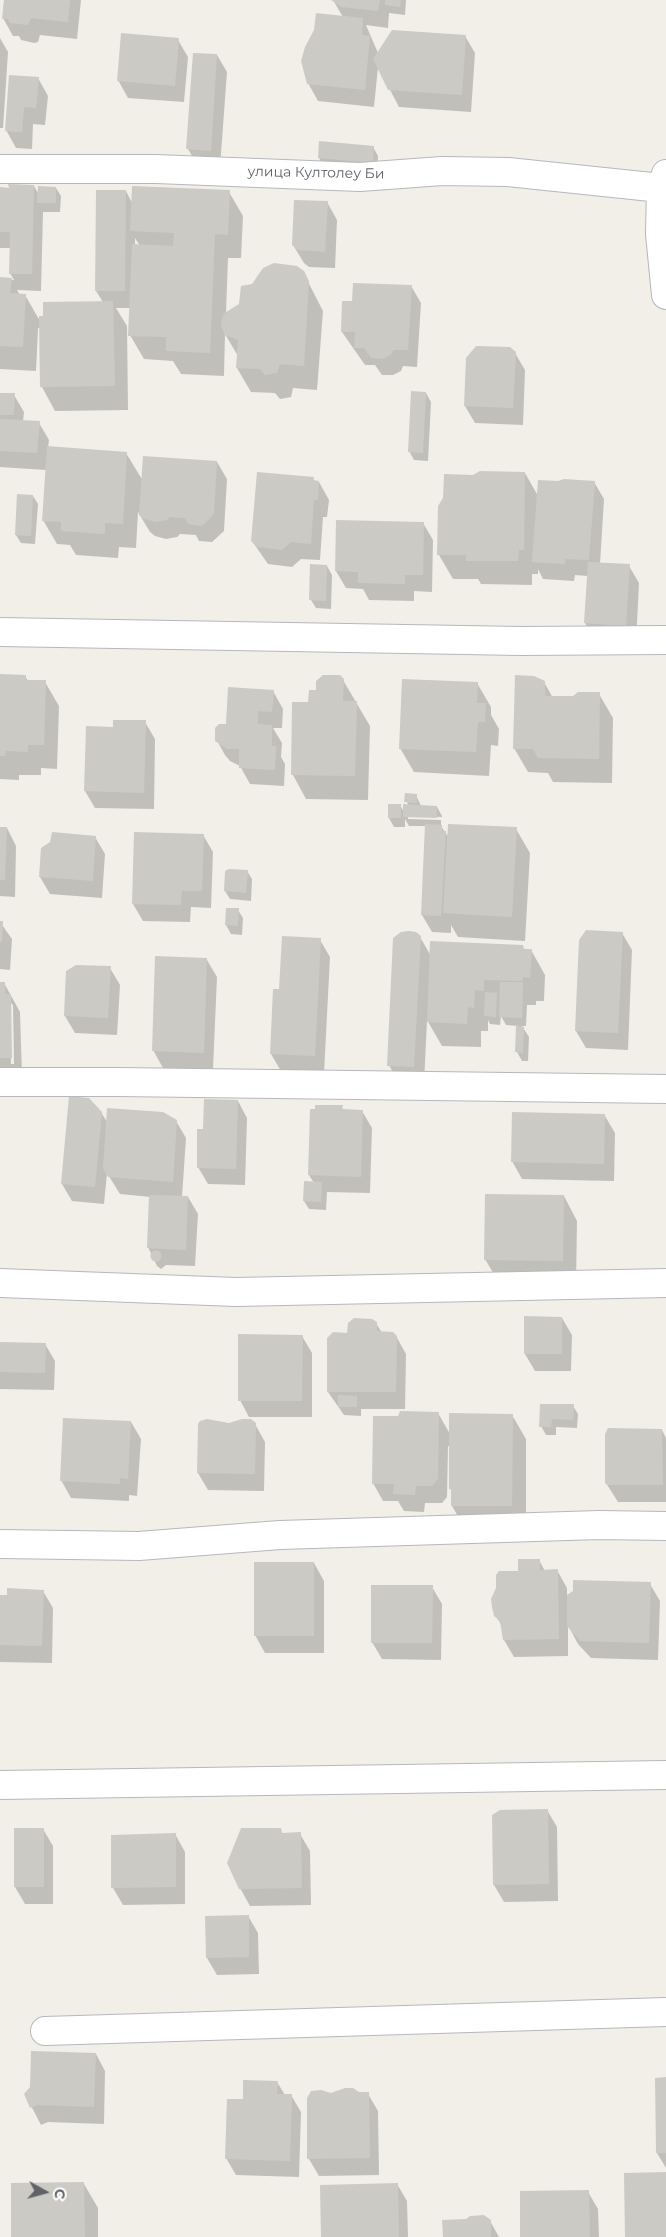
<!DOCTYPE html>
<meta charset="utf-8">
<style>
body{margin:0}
#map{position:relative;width:666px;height:2237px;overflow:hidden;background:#f1efe8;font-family:Montserrat,sans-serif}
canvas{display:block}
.north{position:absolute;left:20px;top:2167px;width:50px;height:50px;-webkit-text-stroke:4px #fff;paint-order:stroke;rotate:97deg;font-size:14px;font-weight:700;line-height:20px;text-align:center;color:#5f6368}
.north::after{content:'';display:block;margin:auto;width:18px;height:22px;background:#5f6368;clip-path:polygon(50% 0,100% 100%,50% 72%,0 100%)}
</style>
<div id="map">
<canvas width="666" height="2237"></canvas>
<div class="north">С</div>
</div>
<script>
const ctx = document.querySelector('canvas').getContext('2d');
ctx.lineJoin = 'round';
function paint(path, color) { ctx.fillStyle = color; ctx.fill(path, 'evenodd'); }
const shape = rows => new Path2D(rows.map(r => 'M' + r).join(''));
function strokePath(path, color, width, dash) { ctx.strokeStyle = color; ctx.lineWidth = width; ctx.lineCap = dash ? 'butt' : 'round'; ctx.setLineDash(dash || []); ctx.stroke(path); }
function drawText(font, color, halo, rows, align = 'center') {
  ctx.font = font + ' Montserrat,sans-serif'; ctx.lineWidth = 4; ctx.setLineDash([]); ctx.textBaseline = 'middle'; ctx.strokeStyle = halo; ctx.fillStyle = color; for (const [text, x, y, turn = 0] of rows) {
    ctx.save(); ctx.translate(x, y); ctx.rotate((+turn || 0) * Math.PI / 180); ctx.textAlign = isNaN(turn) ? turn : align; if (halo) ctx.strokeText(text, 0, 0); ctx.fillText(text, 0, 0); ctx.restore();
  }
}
const shadow = shape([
 [4,0,81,0,77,39,40,35,38,42,34,43,21,40,19,36,13,36,3,18],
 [333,0,406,0,405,15,389,13,388,28,366,25,378,53,465,36,475,53,471,112,399,107,378,67,374,107,318,101,308,83,343,17],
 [0,38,8,52,3,128,0,128],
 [178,40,188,57,184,102,128,98,118,80],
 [217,55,227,72,220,167,198,166,188,149],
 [38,78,48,96,45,125,33,124,32,149,16,148,6,130],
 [320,143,373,147,378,156,377,172,324,167,319,158],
 [34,186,39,195,56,188,61,196,60,212,43,212,41,291,17,290,20,295,25,295,40,321,103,302,96,291,126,191,132,203,229,192,243,216,241,258,228,258,226,313,303,272,323,311,317,390,293,388,291,397,280,399,275,393,251,392,237,368,238,356,225,334,224,376,181,374,173,361,144,359,130,335,131,308,116,308,127,326,128,410,55,411,42,387,40,328,38,328,36,371,0,369,0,279,14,280,10,273,11,248,0,248,0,189],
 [135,238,140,246,135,246],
 [327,202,337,220,335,268,309,267,304,263,293,245],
 [411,286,421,303,417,367,403,366,401,371,393,375,382,375,375,365,365,365,342,332,353,303],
 [515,353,525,370,523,425,475,423,465,406],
 [426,393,431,402,428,461,414,460,409,451],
 [0,394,14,395,24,412,23,422,39,423,49,440,48,448,126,453,143,481,217,462,227,479,224,531,212,542,199,541,196,535,180,534,177,537,166,539,155,536,150,532,138,512,136,548,119,547,118,558,76,555,70,545,57,544,43,520,46,470,0,467],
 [525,473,538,496,594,482,604,499,600,564,629,566,639,583,636,643,595,640,585,623,588,576,575,575,574,581,543,579,538,569,538,574,532,574,532,585,481,584,478,579,453,579,439,555,474,476],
 [313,478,315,482,319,482,329,500,327,517,323,517,320,560,301,559,292,567,268,564,252,541],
 [33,496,38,504,35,544,21,543,16,535],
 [337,521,423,523,433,540,432,592,414,591,414,601,369,600,363,589,346,588,336,571],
 [327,566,332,575,331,609,316,608,311,600],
 [0,675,25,676,28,681,45,682,59,706,57,769,41,768,41,775,19,775,19,780,0,779],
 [343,680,370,726,368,800,306,799,293,775,309,703,318,691],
 [544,682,553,698,599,694,613,718,612,783,553,782,548,773,528,772,514,748],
 [477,683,491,707,491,715,499,729,498,746,491,745,489,776,414,772,400,748],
 [273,691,283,709,282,728,273,728,282,743,281,757,285,764,284,786,250,784,240,766,230,761,225,755,215,737,216,728,227,725],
 [145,722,155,739,154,809,95,808,85,791,114,728],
 [406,795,416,795,421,806,437,807,442,816,442,817,408,816,408,819,441,820,441,826,449,838,516,829,530,853,525,941,458,937,451,925,451,933,432,932,422,915,426,826,409,826,405,819,405,827,394,827,389,818,400,805,404,812,408,806],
 [0,828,7,828,16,846,15,897,0,896],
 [203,835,213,852,211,908,191,907,190,922,143,921,133,904],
 [95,837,105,854,102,898,50,894,40,877],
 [247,871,252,879,251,901,230,899,225,891],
 [238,910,243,918,242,935,231,934,226,925],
 [0,922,12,939,10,970,0,969],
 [622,933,632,950,628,1050,586,1048,576,1031],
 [420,937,431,956,523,947,525,950,531,950,545,975,544,1001,536,1001,536,1005,527,1005,526,1026,522,1026,529,1037,528,1061,522,1061,517,1052,518,1026,506,1025,501,1016,500,1025,490,1024,488,1020,488,1031,481,1031,481,1047,442,1046,427,1020,424,1084,398,1082,389,1065],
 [320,940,330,957,324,1073,281,1071,271,1054,280,991],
 [207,960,217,977,213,1069,163,1068,153,1050],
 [110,968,120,985,117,1035,75,1033,65,1016],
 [0,983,4,983,20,1012,22,1075,0,1075],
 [10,1002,13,1005,14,1064,11,1064],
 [238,1101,247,1118,245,1185,208,1184,198,1167,204,1130],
 [342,1107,344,1111,362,1111,372,1128,370,1193,327,1192,326,1210,309,1209,304,1201,314,1183,309,1175],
 [101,1112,107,1122,176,1121,186,1138,182,1197,188,1197,198,1214,195,1266,166,1265,161,1269,157,1266,148,1247,151,1197,120,1194,107,1173,104,1204,72,1201,62,1184],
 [605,1116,615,1133,614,1181,522,1179,512,1161],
 [564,1196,577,1221,576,1285,499,1283,485,1259],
 [562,1318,572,1335,571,1371,535,1371,525,1354],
 [376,1323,382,1333,396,1336,406,1354,405,1409,361,1409,361,1416,344,1415,328,1392,348,1334],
 [302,1336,312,1353,312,1417,249,1417,240,1400],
 [0,1343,45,1344,55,1361,54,1390,0,1389],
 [541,1405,573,1406,578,1414,577,1428,556,1427,556,1435,546,1435,541,1426],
 [438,1413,450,1434,512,1415,526,1439,526,1530,466,1530,452,1506,452,1492,450,1488,450,1446,448,1446,447,1497,442,1503,425,1503,424,1512,404,1511,398,1501,383,1501,373,1483,398,1418],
 [131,1422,141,1439,137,1496,129,1495,129,1501,71,1498,61,1480],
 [199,1424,255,1424,265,1442,264,1491,208,1490,198,1473],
 [662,1430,666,1438,666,1502,618,1502,606,1483],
 [539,1560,545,1571,557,1570,567,1588,567,1597,574,1592,650,1584,660,1601,658,1660,591,1658,578,1644,568,1625,568,1656,514,1657,504,1640,502,1626,496,1616,519,1572],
 [314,1563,324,1581,324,1653,265,1653,255,1635],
 [432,1587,442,1604,441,1660,382,1659,372,1642],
 [43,1591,53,1608,52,1663,0,1662,0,1596],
 [547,1810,557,1827,558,1901,504,1902,494,1885],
 [43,1829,53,1846,53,1904,25,1904,15,1887],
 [280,1829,283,1834,300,1834,310,1851,311,1905,250,1906,240,1888],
 [175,1834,185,1852,185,1904,123,1905,113,1888],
 [248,1916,258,1933,259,1974,217,1975,207,1958],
 [96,2054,105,2071,104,2124,48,2122,41,2125,25,2094],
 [666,2079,666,2168,657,2153],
 [277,2082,285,2095,291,2095,301,2112,299,2177,236,2175,226,2158,245,2101],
 [331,2094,368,2094,378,2111,379,2175,319,2176,309,2159,308,2098],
 [84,2184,98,2208,98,2237,12,2237],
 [397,2184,407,2201,408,2237,322,2237],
 [588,2192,598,2209,599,2237,522,2237],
 [490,2221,499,2237,444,2237]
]);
const building = shape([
 [4,0,70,0,68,22,31,18,28,25,10,23,8,19,2,19],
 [331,0,380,0,378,11,341,7],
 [385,0,401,0,400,7,385,5],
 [316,13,363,18,362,35,370,36,365,90,307,84,301,61,305,47,314,30],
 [392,30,466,35,462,95,388,90,373,59],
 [121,33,179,38,175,86,117,81],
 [193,53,217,54,211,151,186,149],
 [9,75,39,77,36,108,24,107,22,132,5,131],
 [319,141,374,146,373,163,318,158],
 [8,184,34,185,32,274,9,274,10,232,0,232,0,187,9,188],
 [38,186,56,187,56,203,37,203],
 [132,186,230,190,228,235,215,234,210,353,166,351,166,337,128,336,132,244,173,246,174,233,130,231],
 [96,190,126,190,125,291,95,291],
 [294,200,328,201,325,252,298,250,292,245],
 [274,263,297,266,304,271,309,281,304,366,280,364,277,373,265,375,260,369,236,368,238,340,225,335,221,326,223,314,239,304,241,286,252,284,263,268],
 [0,277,12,278,10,293,26,294,23,347,0,346],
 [353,283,412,285,408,350,393,350,392,354,383,359,371,358,364,348,354,348,355,332,341,332,342,301,352,301],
 [113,301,115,386,40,387,39,316,43,316,43,302],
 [476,346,510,347,516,352,513,408,464,406,466,358],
 [411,391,426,392,423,453,408,452],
 [0,393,15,393,14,415,0,415],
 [0,419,40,421,37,453,0,451],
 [47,446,127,452,123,524,105,523,105,534,61,531,61,522,42,521],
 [143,456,217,461,214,514,202,526,188,524,185,518,170,517,167,520,156,522,144,519,139,515],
 [480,471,525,472,524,550,519,550,518,561,466,561,466,555,437,555,438,506,443,498,444,474,473,475],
 [257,472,314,477,313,480,319,481,318,500,314,500,311,544,291,542,282,550,257,547,251,541],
 [564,479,595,481,589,560,565,559,565,564,532,562,538,480,558,481],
 [17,494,33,495,31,536,15,535],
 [336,520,424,522,423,575,405,575,405,584,358,583,358,572,335,571],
 [588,562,630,564,626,626,584,623],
 [310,564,327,565,326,601,309,600],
 [0,674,26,675,26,680,46,680,44,745,28,745,28,752,6,751,5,756,0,756],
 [323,675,340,675,344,679,343,701,357,701,355,776,291,775,292,702,308,702,309,690,316,690,316,681],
 [515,675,534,676,545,681,545,696,573,696,578,692,600,692,599,759,538,758,533,749,513,749],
 [402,679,478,682,477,703,486,703,485,722,478,722,476,752,399,749],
 [228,687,274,690,272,712,258,711,258,724,272,725,272,746,276,746,275,770,239,768,239,749,227,749,215,741,215,728,219,724,226,724],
 [113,720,146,720,144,793,84,791,86,726,113,727],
 [405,793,417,794,417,803,404,802],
 [388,804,401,804,401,818,388,818],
 [403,804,437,806,437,818,403,817],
 [425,824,442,825,442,831,446,831,441,916,421,915],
 [448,824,517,827,512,917,443,913],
 [0,827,7,827,5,880,0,880],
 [52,832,96,836,93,881,39,877,41,848,50,842],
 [134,832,204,834,202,891,182,891,181,905,132,904],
 [229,869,248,870,246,893,224,891,225,871],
 [226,908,239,908,238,926,225,925],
 [0,921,3,921,2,942,0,942],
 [586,930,623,932,618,1033,575,1031,579,940],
 [409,931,416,932,421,936,414,1067,387,1066,393,938,401,932],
 [282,936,321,938,315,1056,270,1054,273,989,279,989],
 [430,941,523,945,524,949,532,949,530,978,523,977,522,981,484,980,484,991,475,990,474,1008,468,1007,467,1024,427,1022],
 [155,956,207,958,204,1053,152,1051],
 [76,965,111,966,108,1018,64,1016,66,971],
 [0,982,5,982,5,994,11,994,12,1058,0,1058],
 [500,982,523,982,522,1018,499,1017],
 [485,992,497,993,496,1017,484,1016],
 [516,1026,524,1027,523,1053,515,1052],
 [69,1096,89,1098,102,1112,95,1187,61,1184],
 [204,1099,238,1100,236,1169,197,1168,197,1129,203,1129],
 [315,1105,343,1105,342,1109,363,1110,361,1177,308,1175,310,1109,315,1109],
 [107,1108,163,1112,177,1120,173,1182,108,1177,103,1168],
 [512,1112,605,1114,604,1164,511,1162],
 [304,1181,322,1182,321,1202,303,1201],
 [485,1194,564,1195,563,1261,484,1260],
 [149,1195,188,1196,186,1250,147,1248],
 '150.5 1256a5.5 5.5 0 1 1 11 0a5.5 5.5 0 1 1-11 0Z',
 [524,1316,562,1317,562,1354,524,1354],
 [354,1318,372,1319,377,1322,377,1331,393,1332,397,1336,396,1392,327,1392,327,1338,333,1332,347,1333,348,1323],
 [238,1334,303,1335,302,1401,238,1401],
 [0,1342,46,1343,45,1373,0,1372],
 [338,1395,357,1396,357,1407,338,1407],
 [540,1404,574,1404,573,1420,552,1419,551,1427,539,1427],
 [400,1411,439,1412,438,1479,432,1486,416,1486,415,1495,393,1494,394,1484,372,1484,373,1416,398,1416],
 [449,1413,513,1414,512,1506,451,1506,451,1489,449,1489],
 [63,1418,131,1421,128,1479,120,1478,120,1484,60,1481],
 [207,1419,229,1423,242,1419,251,1419,256,1423,255,1474,197,1473,198,1424,200,1421],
 [608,1428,662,1429,663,1485,607,1485,605,1483,605,1434],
 [518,1559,540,1559,540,1570,558,1569,559,1639,503,1640,500,1621,494,1616,492,1607,491,1599,496,1588,496,1575,499,1571,518,1571],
 [254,1562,314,1562,314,1636,254,1636],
 [573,1580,651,1582,649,1643,580,1641,567,1626,567,1595,573,1591],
 [371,1585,433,1585,432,1643,371,1643],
 [7,1588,44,1590,42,1646,0,1645,0,1595,7,1595],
 [548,1809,549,1884,493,1885,492,1815,500,1810],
 [14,1828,44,1828,44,1887,14,1887],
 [241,1828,281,1828,282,1833,301,1832,302,1888,239,1889,227,1863],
 [176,1833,176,1887,111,1888,111,1835],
 [249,1915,249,1957,206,1958,205,1916],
 [31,2051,96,2053,94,2107,38,2105,30,2108,24,2094,30,2087],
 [666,2077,666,2153,656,2153,655,2078],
 [243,2080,278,2081,277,2094,292,2094,290,2161,225,2159,227,2099,243,2099],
 [345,2088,353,2088,359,2092,369,2092,370,2158,307,2159,307,2098,311,2091,321,2090,331,2093],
 [666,2172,666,2237,625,2237,624,2173],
 [84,2182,85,2237,11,2237,11,2183],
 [398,2183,399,2237,321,2237,320,2185],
 [589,2190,590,2237,520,2237,520,2191],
 [484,2215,491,2220,491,2237,443,2237,442,2220,466,2219,470,2216]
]);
const minor = shape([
 [0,169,156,169,360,177,442,171,508,172,661,188],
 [666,174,661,188,660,234,666,295],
 [0,632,521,641,666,640],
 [0,1082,118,1082,666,1089],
 [0,1283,236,1292,666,1283],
 [0,1544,139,1546,280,1535,599,1525,666,1526],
 [0,1785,666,1775],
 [45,2031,666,2012]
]);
const streetNames = [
 ["улица Култолеу Би",316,173,1]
];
paint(shadow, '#0003');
paint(building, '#cccac5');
strokePath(minor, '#b5b8bc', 30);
strokePath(minor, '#fff', 28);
drawText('14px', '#5f6368', '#fff', streetNames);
</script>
